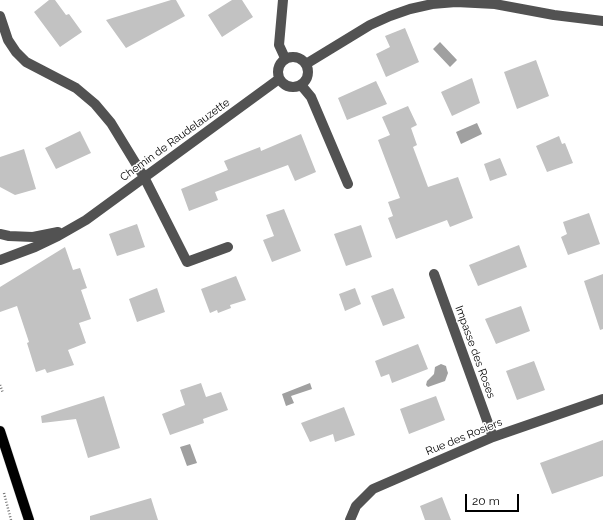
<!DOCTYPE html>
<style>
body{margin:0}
#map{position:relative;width:603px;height:520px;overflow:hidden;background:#fff;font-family:Raleway,sans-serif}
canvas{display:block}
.scale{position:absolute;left:465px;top:494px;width:54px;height:18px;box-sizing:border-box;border:2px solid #000;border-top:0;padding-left:5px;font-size:12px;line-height:14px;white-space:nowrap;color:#000;-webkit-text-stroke:3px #fff;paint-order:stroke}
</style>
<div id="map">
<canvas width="603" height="520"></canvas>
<div class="scale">20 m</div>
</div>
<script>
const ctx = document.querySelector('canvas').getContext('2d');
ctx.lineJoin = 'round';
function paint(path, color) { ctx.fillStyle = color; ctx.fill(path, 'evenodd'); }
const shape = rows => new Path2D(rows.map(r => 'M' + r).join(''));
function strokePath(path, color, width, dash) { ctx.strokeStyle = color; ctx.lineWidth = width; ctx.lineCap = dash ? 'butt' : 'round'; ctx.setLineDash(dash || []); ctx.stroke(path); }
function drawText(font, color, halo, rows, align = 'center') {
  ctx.font = font + ' Raleway,sans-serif'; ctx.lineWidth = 3; ctx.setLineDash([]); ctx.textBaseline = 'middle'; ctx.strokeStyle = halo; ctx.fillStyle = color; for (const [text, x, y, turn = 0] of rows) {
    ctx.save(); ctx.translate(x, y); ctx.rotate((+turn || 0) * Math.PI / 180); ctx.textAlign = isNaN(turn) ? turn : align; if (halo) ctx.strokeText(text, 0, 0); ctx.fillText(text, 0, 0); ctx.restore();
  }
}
const water = shape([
 [440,42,457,60,450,67,433,49],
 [477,123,482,134,461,144,456,132],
 [441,364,446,366,447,370,448,373,445,381,428,387,426,385,427,381,434,374,435,367],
 [310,383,312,389,291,396,294,403,286,406,282,394],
 [190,444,197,463,187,466,180,447]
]);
const building = shape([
 [49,0,55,0,66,15,69,14,82,32,60,47,34,12],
 [171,0,176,0,185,16,126,48,106,20],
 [232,0,242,0,253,17,222,37,208,15],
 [405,28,419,62,386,77,376,54,390,47,385,36],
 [536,60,549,96,517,109,504,72],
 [472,78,480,103,452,116,441,92],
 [376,81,387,104,347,120,338,98],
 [408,106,417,125,411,128,417,145,413,147,428,187,458,177,473,218,450,227,447,220,396,239,388,218,393,216,388,202,400,198,378,140,390,135,382,117],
 [80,131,91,153,56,169,45,148],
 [301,134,316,172,295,181,288,165,215,192,218,200,189,211,181,189,228,170,224,161,260,147,261,151],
 [559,136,562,144,565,143,573,163,547,172,536,146],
 [24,149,36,189,15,195,0,187,0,157],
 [500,158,507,175,490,181,484,164],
 [284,209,301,251,272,262,263,240,274,236,266,215],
 [589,213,600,244,568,255,561,237,567,234,563,222],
 [137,224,145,247,117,256,109,234],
 [361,225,372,257,346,266,334,234],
 [519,245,527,267,478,286,469,265],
 [65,247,73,270,80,268,87,288,81,290,91,319,79,323,86,343,68,350,74,365,47,373,45,369,36,372,27,343,29,342,17,306,0,312,0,287],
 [603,274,603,329,600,330,584,281],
 [236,276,246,300,230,305,231,308,218,313,217,310,210,313,201,289],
 [157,288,165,312,137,322,129,299],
 [355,288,361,304,345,311,339,294],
 [393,288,405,318,383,326,371,296],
 [521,306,530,331,496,344,485,319],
 [418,344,428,369,392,383,389,374,381,377,375,361],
 [534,361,545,390,517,400,506,371],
 [201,383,206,397,221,392,228,410,203,419,204,423,170,435,162,414,185,405,180,390],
 [104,396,120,448,88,458,76,419,42,423,41,416],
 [436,396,445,420,409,434,400,409],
 [344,407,355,435,335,442,333,434,310,442,301,423],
 [603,440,603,476,552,494,540,463],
 [442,497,451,520,425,520,420,506],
 [151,498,158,520,90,520,90,516]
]);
const path = shape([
 [0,385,3,393],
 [4,493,11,520]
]);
const minor = shape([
 [283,0,279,45,285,58],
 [0,16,8,40,16,52,26,62,76,88,95,104,111,123,144,177,187,262,228,247],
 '278 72a15 15 0 1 1 30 0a15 15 0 1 1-30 0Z',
 [306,64,370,25,390,16,410,9,432,4,456,2,495,4,554,15,603,21],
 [301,85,311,97,348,184],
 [0,234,9,236,33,237,58,232],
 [0,260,35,247,58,236,86,220,279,79],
 [434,274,493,437],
 [350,520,356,506,373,489,493,437,603,399]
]);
const major = shape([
 [0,431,29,520]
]);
const streetNames = [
 ["Chemin de Raudelauzette",175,140,-36],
 ["Impasse des Roses",475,352,70],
 ["Rue des Rosiers",464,437,-22]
];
paint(water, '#a0a0a0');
paint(building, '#c2c2c2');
strokePath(major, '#dbdbdb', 11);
strokePath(path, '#747474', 2.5, [1, 2]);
strokePath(minor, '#525252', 10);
strokePath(major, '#000', 10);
drawText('11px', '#000', '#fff', streetNames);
</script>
